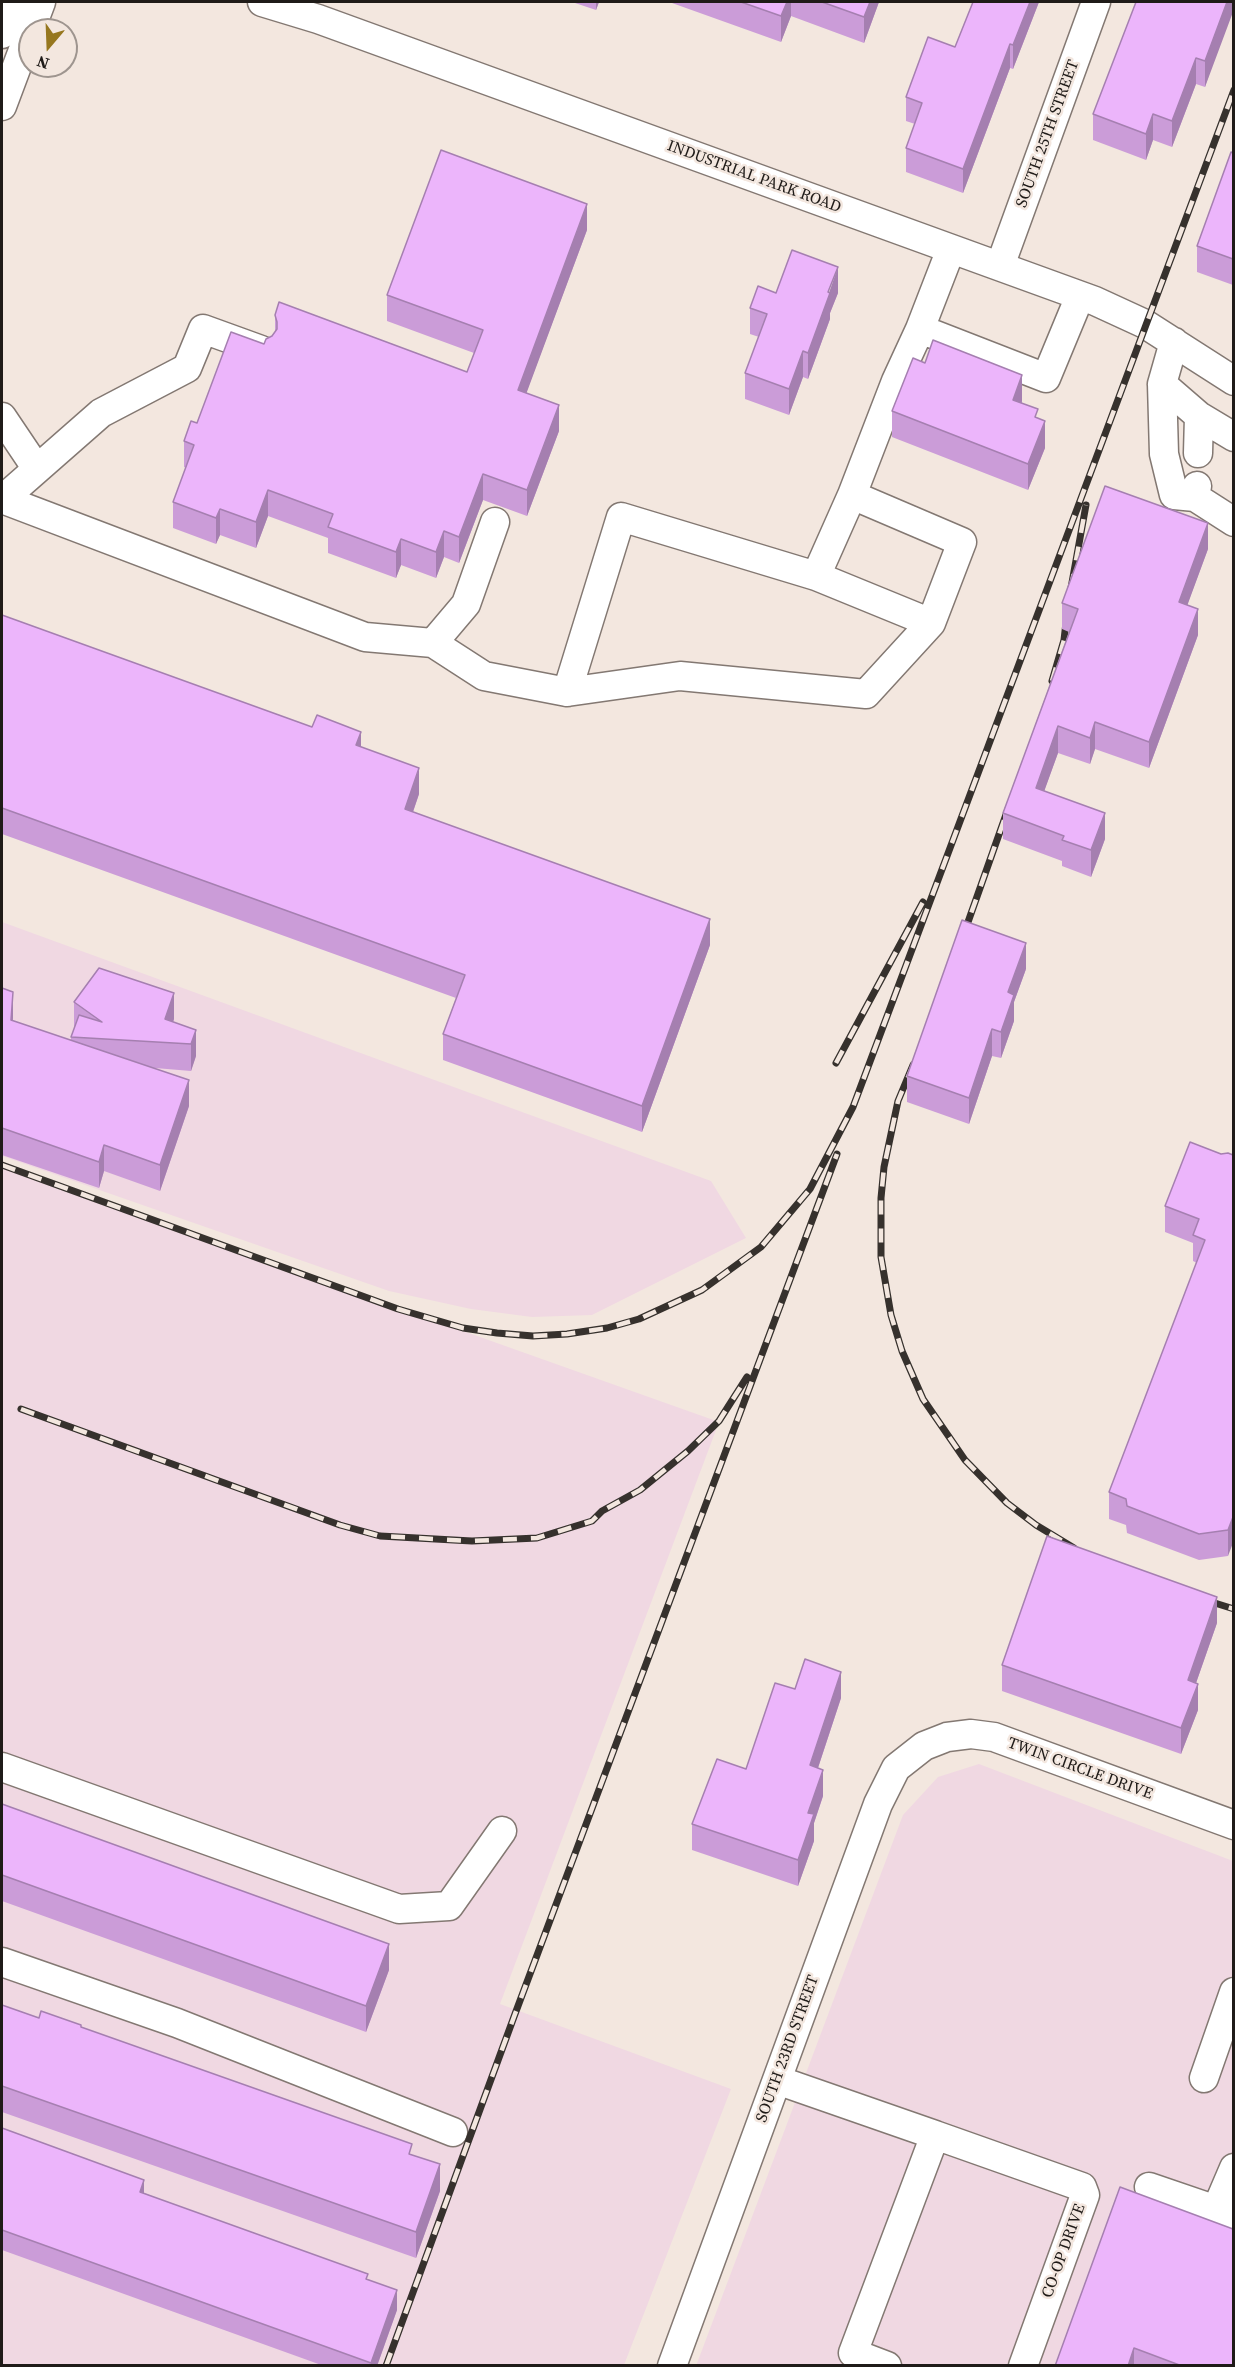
<!DOCTYPE html>
<style>
body{margin:0}
#map{position:relative;width:1235px;height:2367px;overflow:hidden;background:#f3e7df;font-family:"Source Serif 4",serif}
canvas{display:block}
.frame{position:absolute;inset:0;border:3px solid #1f1b18;pointer-events:none}
.north{position:absolute;left:18px;top:18px;width:60px;height:60px;box-sizing:border-box;background:#f3e7df;border:2px solid #9e958f;border-radius:50%;rotate:199deg;font-size:16px;font-weight:700;line-height:24px;text-align:center;color:#1f1b18}
.north::after{content:'';display:block;margin:auto;width:21px;height:27px;background:#96771f;clip-path:polygon(50% 0,100% 100%,50% 72%,0 100%)}
</style>
<div id="map">
<canvas width="1235" height="2367"></canvas>
<div class="frame"></div>
<div class="north">N</div>
</div>
<script>
const ctx = document.querySelector('canvas').getContext('2d');
ctx.lineJoin = 'round';
function paint(path, color) { ctx.fillStyle = color; ctx.fill(path, 'evenodd'); }
const shape = rows => new Path2D(rows.map(r => 'M' + r).join(''));
function strokePath(path, color, width, dash) { ctx.strokeStyle = color; ctx.lineWidth = width; ctx.lineCap = dash ? 'butt' : 'round'; ctx.setLineDash(dash || []); ctx.stroke(path); }
function drawText(font, color, halo, rows, align = 'center') {
  ctx.font = font + ' "Source Serif 4",serif'; ctx.lineWidth = 5; ctx.setLineDash([]); ctx.textBaseline = 'middle'; ctx.strokeStyle = halo; ctx.fillStyle = color; for (const [text, x, y, turn = 0] of rows) {
    ctx.save(); ctx.translate(x, y); ctx.rotate((+turn || 0) * Math.PI / 180); ctx.textAlign = isNaN(turn) ? turn : align; if (halo) ctx.strokeText(text, 0, 0); ctx.fillText(text, 0, 0); ctx.restore();
  }
}
const industrial = shape([
 [2,922,711,1181,746,1238,592,1315,532,1317,471,1309,389,1291,2,1156],
 [2,1167,719,1422,500,2004,731,2089,624,2365,2,2366],
 [979,1764,1233,1861,1233,2365,696,2366,903,1815,938,1777]
]);
const minor = shape([
 [262,2,318,19,1095,301,1145,324,1234,381],
 [2,34,13,2],
 [2,106,41,2],
 [951,249,920,329,1046,378,1080,296],
 [1000,266,1096,2],
 [1174,342,1162,384,1199,416,1234,437],
 [1162,384,1164,454,1174,495,1195,497],
 [2,417,37,469],
 [1198,453,1199,416],
 [1197,486,1195,497,1234,522],
 [2,499,365,637,433,643,466,604,495,522],
 [3,499,101,413,187,368,203,329,261,350],
 [816,576,852,495],
 [433,643,484,676,567,692,680,676,866,694,931,623,962,542,852,495,896,381,920,329],
 [567,692,621,517,816,576,931,623],
 [2,1767,399,1909,449,1906,502,1831],
 [2,1962,177,2023,453,2132],
 [1204,2078,1234,1992],
 [777,2080,935,2135,853,2353,887,2366],
 [935,2135,1082,2187,1085,2195,1023,2366],
 [1149,2187,1234,2216],
 [1216,2210,1234,2168],
 [672,2366,878,1804,896,1768,924,1746,947,1737,971,1734,994,1737,1234,1825]
]);
const rail = shape([
 [1071,588,1086,505],
 [1052,681,1064,640,1067,614],
 [962,939,1008,809],
 [836,1063,923,902],
 [913,1065,898,1101,884,1167,881,1198,881,1257,891,1315,902,1351,923,1399,965,1460,1007,1503,1036,1525,1074,1548],
 [2,1165,398,1309,463,1328,497,1333,533,1336,567,1334,607,1328,639,1319,702,1290,761,1247,810,1189,853,1107,1234,90],
 [21,1409,340,1525,380,1536,472,1541,537,1538,592,1521,602,1511,640,1490,688,1451,719,1421,747,1377],
 [1202,1599,1234,1609],
 [386,2366,515,2014,837,1154]
]);
const wall = shape([
 [572,2,599,2,596,10],
 [672,2,879,2,864,43,791,16,781,42,672,3],
 [973,2,1039,2,1013,69,1010,68,963,193,906,172,906,148,915,124,906,121,906,97,955,47],
 [1233,2,1205,87,1196,84,1172,147,1153,140,1146,160,1093,140,1093,114],
 [1233,153,1233,285,1197,272,1197,246],
 [587,230,526,393,559,431,527,516,483,500,459,563,444,557,436,578,401,565,396,578,328,553,328,538,268,516,256,548,220,535,216,544,173,528,173,502,186,468,184,467,184,441,197,423,272,336,275,332,275,315,467,372,474,353,387,321,387,295],
 [776,293,838,293,830,313,830,319,808,379,803,377,789,415,745,399,745,373,759,337,750,334,750,308],
 [1022,401,1022,403,1038,419,1045,448,1028,490,892,437,892,411],
 [1208,549,1187,605,1198,635,1149,768,1095,749,1090,764,1058,753,1044,791,1105,839,1091,877,1062,866,1062,861,1003,839,1003,813,1069,632,1062,629,1062,603],
 [2,615,361,747,419,794,413,812,710,945,642,1132,443,1060,443,1034,456,998,2,834],
 [1026,969,1014,1002,1014,1021,1001,1058,992,1056,969,1124,907,1102,907,1076],
 [2,988,13,1021,71,1040,71,1037,74,1029,74,1002,174,1019,173,1022,196,1030,196,1056,191,1071,155,1068,189,1106,160,1191,104,1171,99,1188,2,1155],
 [1221,1154,1233,1155,1228,1556,1199,1560,1127,1533,1126,1525,1109,1519,1109,1492,1197,1263,1193,1261,1193,1243,1165,1232,1165,1206],
 [1217,1623,1196,1683,1198,1710,1181,1754,1002,1691,1002,1665],
 [795,1689,841,1698,818,1768,823,1796,814,1823,814,1841,798,1886,692,1850,692,1824,746,1769],
 [2,1804,389,1970,366,2032,2,1901],
 [2,2005,39,2018,81,2028,412,2155,440,2191,416,2258,2,2112],
 [2,2128,144,2193,368,2280,397,2310,377,2366,324,2366,2,2250],
 [1233,2229,1233,2366,1055,2366]
]);
const shadedWall = shape([
 [596,2,599,2,596,10],
 [787,2,791,2,791,16,781,42,781,16],
 [870,2,879,2,864,43,864,17],
 [1030,2,1039,2,1013,69,1013,45],
 [1227,2,1233,2,1233,12,1205,87,1205,61],
 [1010,44,1010,68,963,193,963,169],
 [1196,58,1196,84,1172,147,1172,121],
 [1153,114,1153,140,1146,160,1146,134],
 [587,204,587,230,518,416,518,390],
 [838,267,838,293,830,313,830,319,808,379,808,353],
 [803,351,803,377,789,415,789,389],
 [1022,375,1022,401,1013,426,1013,400],
 [559,405,559,431,527,516,527,490],
 [1045,421,1045,448,1028,490,1028,464],
 [483,474,483,500,459,563,459,537],
 [268,490,268,516,256,548,256,522],
 [220,509,220,535,216,544,216,518],
 [1208,523,1208,549,1179,628,1179,602],
 [444,531,444,557,436,578,436,552],
 [401,539,401,565,396,578,396,552],
 [1198,609,1198,635,1149,768,1149,742],
 [1095,722,1095,749,1090,764,1090,738],
 [1058,726,1058,753,1036,814,1036,788],
 [361,732,361,758,356,745],
 [419,768,419,794,405,835,405,809],
 [1105,813,1105,839,1091,877,1091,850],
 [710,919,710,945,642,1132,642,1106],
 [1026,943,1026,969,1014,1002,1014,1021,1001,1058,1001,1032,1008,992],
 [13,992,13,1018,11,1046,11,1020],
 [174,993,174,1019,166,1043,165,1019],
 [992,1029,992,1056,969,1124,969,1098],
 [196,1030,196,1056,191,1071,191,1044],
 [189,1080,189,1106,160,1191,160,1165],
 [104,1145,104,1171,99,1188,99,1162],
 [1233,1517,1233,1543,1228,1556,1228,1530],
 [1217,1597,1217,1623,1188,1706,1188,1680],
 [841,1672,841,1698,810,1792,810,1765],
 [1198,1684,1198,1710,1181,1754,1181,1728],
 [823,1770,823,1796,814,1823,814,1841,798,1886,798,1860,808,1813],
 [389,1944,389,1970,366,2032,366,2006],
 [440,2164,440,2191,416,2258,416,2232],
 [144,2180,144,2200,140,2192],
 [397,2290,397,2310,377,2366,371,2366,371,2363],
 [1134,2348,1134,2366,1128,2366]
]);
const building = shape([
 [741,2,787,2,781,16,741,2],
 [822,2,870,2,864,17,822,2],
 [973,2,1030,2,1013,45,1010,44,963,169,906,148,922,103,906,97,928,37,955,47,973,2],
 [1136,2,1227,2,1205,61,1196,58,1172,121,1153,114,1146,134,1093,114,1136,2],
 [441,150,587,204,518,390,559,405,527,490,483,474,459,537,444,531,436,552,401,539,396,552,328,527,333,514,268,490,256,522,220,509,216,518,173,502,194,445,184,441,191,421,197,423,231,332,264,344,266,339,272,336,277,329,277,322,275,315,279,302,467,372,483,330,387,295,441,150],
 [1231,152,1233,153,1233,259,1197,246,1231,152],
 [792,250,838,267,828,292,830,293,808,353,803,351,789,389,745,373,767,314,750,308,758,286,776,293,792,250],
 [933,340,1022,375,1013,400,1038,409,1035,417,1045,421,1028,464,892,411,913,358,925,363,933,340],
 [1105,486,1208,523,1179,602,1198,609,1149,742,1095,722,1090,738,1058,726,1036,788,1105,813,1091,850,1062,840,1064,836,1003,813,1078,609,1062,603,1105,486],
 [2,615,312,727,317,715,361,732,356,745,419,768,405,809,710,919,642,1106,443,1034,465,975,2,808,2,615],
 [962,920,1026,943,1008,992,1014,995,1001,1032,992,1029,969,1098,907,1076,962,920],
 [99,968,174,993,165,1019,196,1030,191,1044,71,1037,79,1015,102,1022,74,1002,99,968],
 [2,988,13,992,11,1020,189,1080,160,1165,104,1145,99,1162,2,1128,2,988],
 [1190,1142,1221,1154,1228,1153,1233,1155,1233,1517,1228,1530,1199,1534,1127,1506,1126,1499,1109,1492,1205,1240,1193,1235,1199,1219,1165,1206,1190,1142],
 [1047,1536,1217,1597,1188,1680,1198,1684,1181,1728,1002,1665,1047,1536],
 [805,1659,841,1672,810,1765,823,1770,808,1813,814,1814,798,1860,692,1824,717,1759,746,1769,775,1683,795,1689,805,1659],
 [2,1804,389,1944,366,2006,2,1875,2,1804],
 [2,2005,39,2018,41,2011,81,2025,81,2027,412,2144,409,2154,440,2164,416,2232,2,2086,2,2005],
 [2,2128,144,2180,140,2192,368,2274,366,2279,397,2290,371,2363,2,2230,2,2128],
 [1120,2187,1233,2229,1233,2366,1182,2366,1134,2348,1128,2366,1055,2366,1120,2187]
]);
const streetNames = [
 ["SOUTH 25TH STREET",1048,134,-70],
 ["INDUSTRIAL PARK ROAD",754,177,20],
 ["TWIN CIRCLE DRIVE",1080,1769,20],
 ["SOUTH 23RD STREET",788,2049,-70],
 ["CO-OP DRIVE",1064,2251,-70]
];
paint(industrial, '#f0d8e2');
strokePath(minor, '#837872', 31);
strokePath(minor, '#fff', 28);
strokePath(rail, '#36312d', 7);
strokePath(rail, '#f3e7df', 4.5, [14]);
paint(wall, '#cb9cd8');
paint(shadedWall, '#a57fb0');
paint(building, '#ecb5fb');
strokePath(building, '#a57fb0', 1.5);
drawText('16px', '#1f1b18', '#f3e7df', streetNames);
</script>
